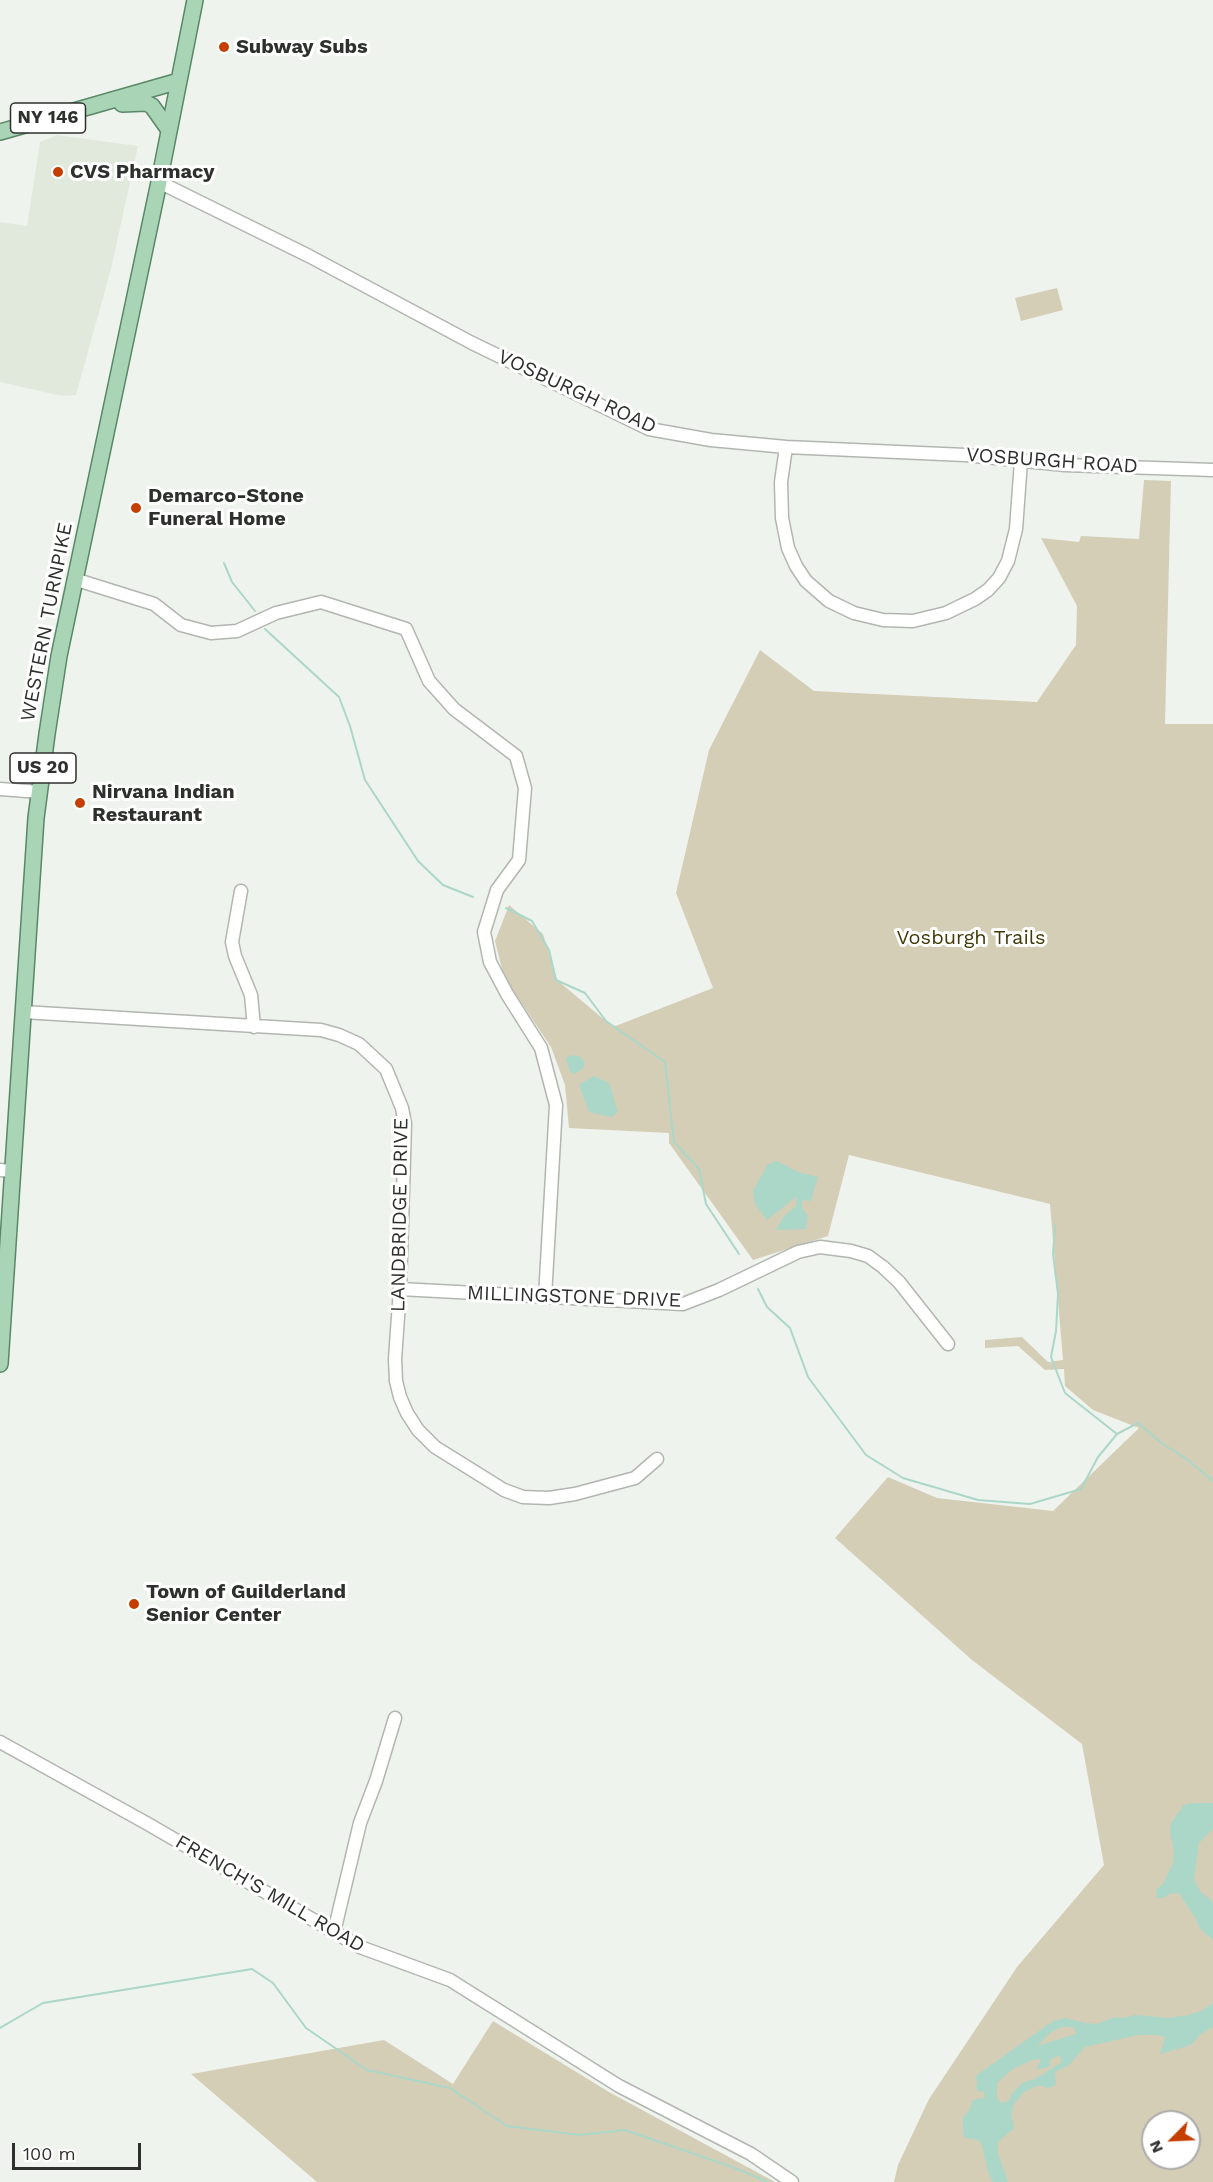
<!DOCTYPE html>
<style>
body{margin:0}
#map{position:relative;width:1213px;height:2182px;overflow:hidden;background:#eff3ed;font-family:"Work Sans",sans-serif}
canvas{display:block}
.north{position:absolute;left:1141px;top:2110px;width:60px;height:60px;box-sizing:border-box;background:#fff;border:2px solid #abacab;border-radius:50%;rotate:246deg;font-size:16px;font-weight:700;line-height:24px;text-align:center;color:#2e302e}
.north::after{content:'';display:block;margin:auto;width:21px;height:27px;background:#c53f00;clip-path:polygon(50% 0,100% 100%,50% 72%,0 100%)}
.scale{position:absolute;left:12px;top:2143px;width:129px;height:27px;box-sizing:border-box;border:3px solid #2e302e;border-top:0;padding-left:8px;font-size:18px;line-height:21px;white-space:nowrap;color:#2e302e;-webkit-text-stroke:4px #fff;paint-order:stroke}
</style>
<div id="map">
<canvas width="1213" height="2182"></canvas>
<div class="north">N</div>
<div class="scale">100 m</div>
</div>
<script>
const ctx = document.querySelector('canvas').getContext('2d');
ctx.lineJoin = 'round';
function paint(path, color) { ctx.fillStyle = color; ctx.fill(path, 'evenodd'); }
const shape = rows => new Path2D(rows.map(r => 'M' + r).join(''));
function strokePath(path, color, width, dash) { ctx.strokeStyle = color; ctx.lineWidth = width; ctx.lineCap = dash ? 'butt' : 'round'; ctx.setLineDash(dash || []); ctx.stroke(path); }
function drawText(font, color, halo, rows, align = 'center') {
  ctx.font = font + ' "Work Sans",sans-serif'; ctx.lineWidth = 6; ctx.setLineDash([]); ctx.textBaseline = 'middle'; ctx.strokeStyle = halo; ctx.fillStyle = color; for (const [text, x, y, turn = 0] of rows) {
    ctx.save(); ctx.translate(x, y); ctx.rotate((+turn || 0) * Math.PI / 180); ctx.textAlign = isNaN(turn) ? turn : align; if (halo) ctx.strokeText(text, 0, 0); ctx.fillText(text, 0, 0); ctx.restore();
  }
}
const built = shape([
 [57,135,138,146,111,269,76,395,62,396,0,382,0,222,27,226,40,142]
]);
const green = shape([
 [1057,288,1063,310,1021,321,1015,298],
 [1144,480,1171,481,1165,724,1213,724,1213,2182,894,2182,898,2165,929,2099,1017,1967,1104,1865,1082,1744,972,1660,835,1538,888,1477,937,1498,1053,1511,1139,1428,1093,1410,1065,1386,1064,1369,1045,1370,1018,1346,985,1348,985,1340,1022,1337,1048,1362,1063,1360,1050,1204,849,1155,828,1236,753,1260,669,1143,669,1133,569,1128,565,1085,551,1047,504,977,495,941,509,905,543,934,557,980,613,1027,713,988,676,893,709,750,760,650,814,691,1037,702,1076,645,1077,606,1041,538,1079,542,1081,536,1139,539],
 [1153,2122,1189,2122,1189,2158,1153,2158],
 [493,2021,609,2092,775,2182,317,2182,191,2074,384,2040,453,2084]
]);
const water = shape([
 [572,1055,579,1056,585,1062,583,1069,574,1074,570,1072,566,1058],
 [594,1076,609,1083,618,1112,612,1117,589,1112,579,1085],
 [777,1161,798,1172,818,1177,811,1201,802,1200,802,1208,808,1216,806,1229,776,1230,784,1216,796,1206,796,1197,767,1220,755,1204,753,1191,768,1164],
 [1193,1803,1213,1803,1213,1829,1199,1843,1194,1880,1201,1892,1213,1902,1213,1940,1200,1929,1196,1919,1179,1893,1170,1894,1163,1898,1157,1898,1156,1890,1163,1884,1173,1863,1174,1850,1170,1832,1171,1823,1184,1805],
 [1213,2003,1213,2027,1201,2034,1191,2045,1160,2054,1165,2037,1157,2035,1138,2035,1085,2047,1069,2065,1055,2072,1056,2085,1048,2088,1039,2085,1024,2092,1014,2104,1011,2114,1014,2128,998,2142,998,2153,1008,2182,993,2182,988,2172,982,2145,978,2140,966,2138,963,2134,963,2118,970,2109,972,2100,984,2098,985,2095,984,2092,978,2091,976,2087,978,2082,975,2079,977,2075,1053,2021,1065,2018,1085,2023,1096,2024,1115,2017,1123,2018,1135,2015,1168,2018,1189,2015,1201,2011],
 [1061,2027,1074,2027,1076,2034,1037,2046,1050,2033],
 [1059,2055,1062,2062,1035,2079,1022,2083,1011,2095,1009,2101,1001,2103,997,2098,997,2083,1013,2069,1032,2060,1041,2059,1037,2069,1046,2068,1050,2066,1050,2060]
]);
const stream = shape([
 [224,563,232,582,255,611],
 [265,629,339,697,350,726,365,780,418,861,443,885,473,897],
 [506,908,532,921,549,950,556,980,585,993,606,1021,665,1062,674,1142,699,1169,706,1204,739,1254],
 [1055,1225,1053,1254,1058,1294,1056,1331,1051,1357,1065,1393,1117,1434,1138,1423,1164,1445,1184,1457,1213,1481],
 [758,1289,767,1307,790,1328,808,1377,866,1455,903,1478,978,1500,1030,1504,1081,1489,1098,1457,1117,1434],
 [0,2028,43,2003,252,1969,273,1983,306,2028,367,2070,450,2088,507,2126,580,2135,625,2130,735,2168,768,2182]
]);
const minor = shape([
 [159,182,309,256,472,343,649,429,711,440,786,447,965,455,1065,465,1213,470],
 [786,447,781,482,782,518,788,548,796,566,806,581,829,601,854,613,883,620,913,621,946,613,975,599,988,590,999,578,1008,561,1016,529,1021,461],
 [74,579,154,604,181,625,211,633,237,631,276,613,321,602,406,629,429,681,454,709,516,756,525,788,519,860,497,890,484,932,490,962,507,994,541,1048,556,1105,545,1297],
 [0,789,40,792],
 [241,891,232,942,235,956,251,995,254,1027],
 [23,1012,321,1030,339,1035,359,1044,386,1069,402,1108,405,1124,400,1289,395,1359,396,1381,400,1397,407,1413,418,1430,435,1447,504,1490,523,1497,549,1498,575,1494,635,1478,657,1459],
 [0,1170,12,1171],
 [400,1289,683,1304,719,1290,798,1252,820,1247,851,1251,868,1256,883,1267,899,1282,948,1344],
 [0,1742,148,1824,360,1947,450,1980,619,2086,751,2154,792,2182],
 [334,1932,360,1823,376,1781,395,1718]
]);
const major = shape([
 [122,104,146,103,152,106,169,130],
 [0,132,179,81],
 [0,1364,36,818,47,734,59,656,159,182,195,0]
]);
const markers = [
 [224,47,6,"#c53f00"],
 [58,172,6,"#c53f00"],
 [136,508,6,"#c53f00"],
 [80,803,6,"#c53f00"],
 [134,1604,6,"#c53f00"]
];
const shields = [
 [48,118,75],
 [43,768,66]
];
const shieldNames = [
 ["NY 146",48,118],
 ["US 20",43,768]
];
const poiNames = [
 ["Subway Subs",236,47],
 ["CVS Pharmacy",70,172],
 ["Demarco-Stone",148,496],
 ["Funeral Home",148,519],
 ["Nirvana Indian",92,792],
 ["Restaurant",92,815],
 ["Town of Guilderland",146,1592],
 ["Senior Center",146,1615]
];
const streetNames = [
 ["VOSBURGH ROAD",577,392,25],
 ["VOSBURGH ROAD",1052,461,4],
 ["WESTERN TURNPIKE",47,622,-79],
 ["LANDBRIDGE DRIVE",400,1215,-89],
 ["MILLINGSTONE DRIVE",574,1297,2],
 ["FRENCH'S MILL ROAD",270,1894,30]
];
const parkNames = [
 ["Vosburgh Trails",971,938]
];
paint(built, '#e1e9dc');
paint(green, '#d4ceb7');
paint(water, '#abd7c8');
strokePath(stream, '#abd7c8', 2);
strokePath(minor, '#b2b6b0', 15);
strokePath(major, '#588866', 18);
strokePath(minor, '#fff', 12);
strokePath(major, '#a9d4b5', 15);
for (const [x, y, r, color] of markers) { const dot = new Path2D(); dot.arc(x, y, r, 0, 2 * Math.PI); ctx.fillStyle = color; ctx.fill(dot); strokePath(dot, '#fff', 2); }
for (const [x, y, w] of shields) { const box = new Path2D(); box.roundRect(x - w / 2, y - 15, w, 30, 4.5); ctx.fillStyle = '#fff'; ctx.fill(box); strokePath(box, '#2e302e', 1.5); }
drawText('bold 18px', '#2e302e', null, shieldNames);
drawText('bold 20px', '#2e302e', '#fff', poiNames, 'left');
drawText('20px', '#2e302e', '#fff', streetNames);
drawText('20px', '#423806', '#fff', parkNames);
</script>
